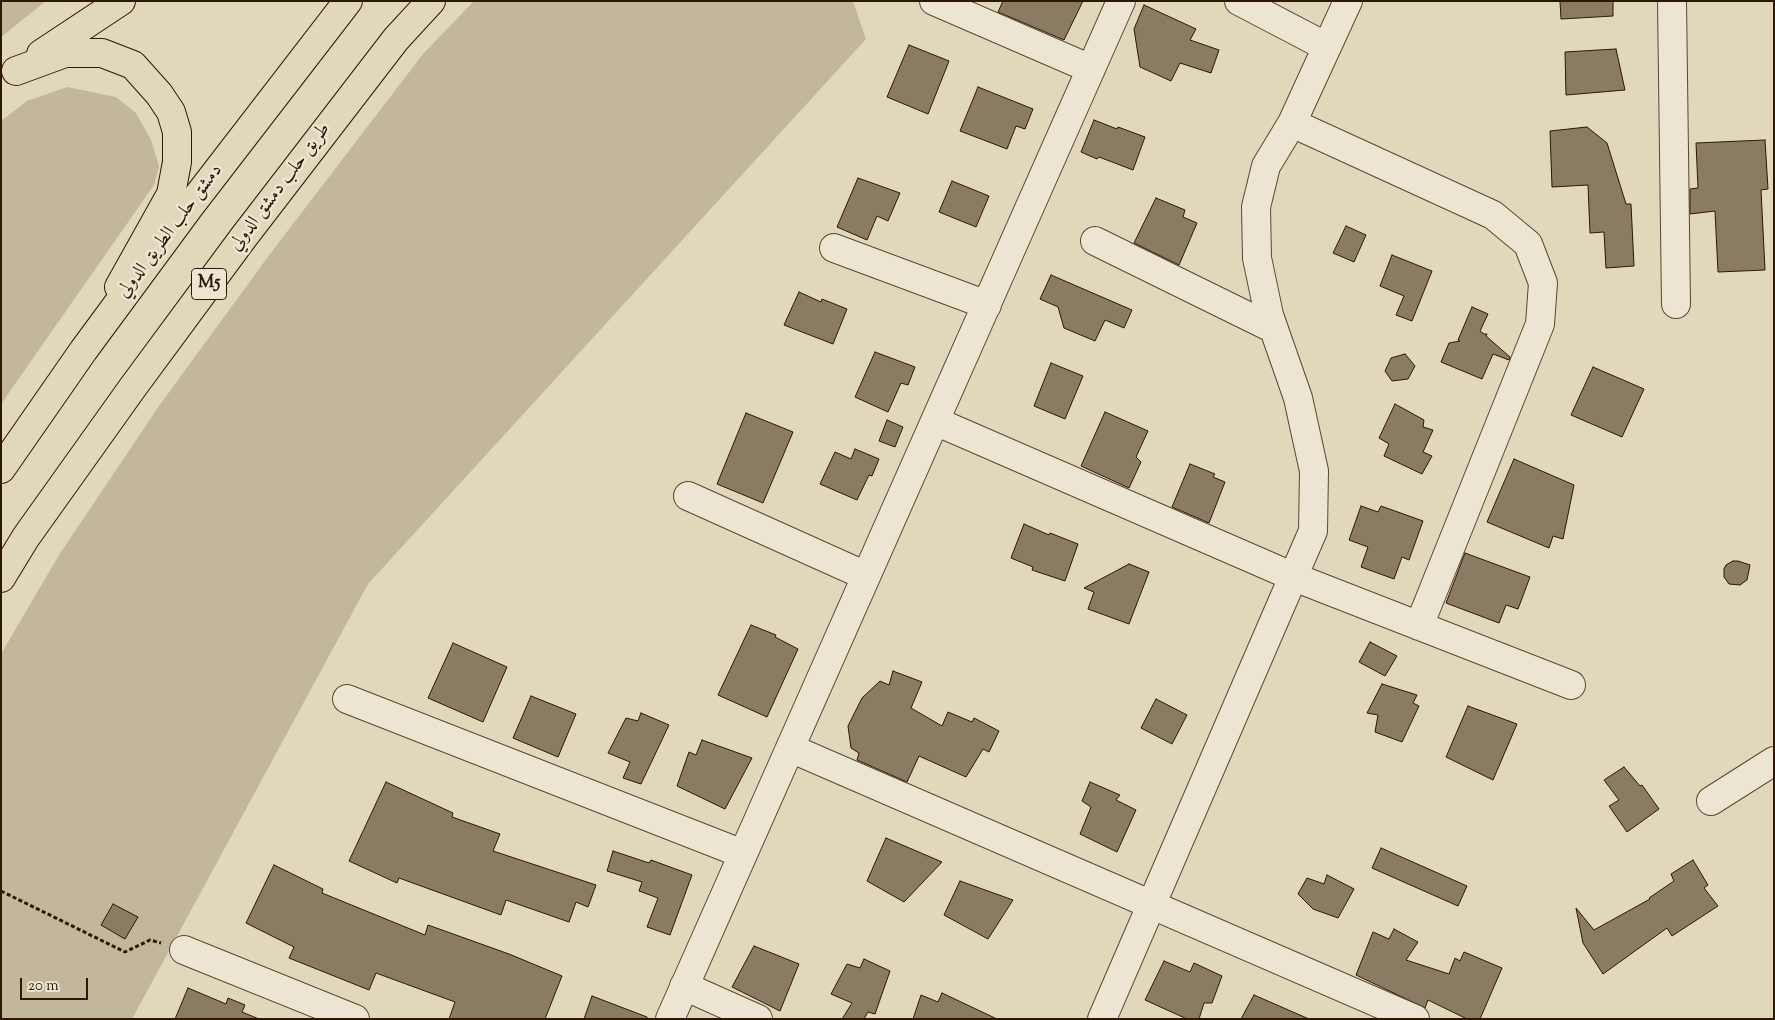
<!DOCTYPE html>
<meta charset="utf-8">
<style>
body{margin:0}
#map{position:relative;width:1775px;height:1020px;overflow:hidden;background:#e1d7ba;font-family:"Sorts Mill Goudy",serif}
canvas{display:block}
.frame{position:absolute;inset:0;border:2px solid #2d1702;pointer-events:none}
.scale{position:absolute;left:20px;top:978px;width:68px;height:22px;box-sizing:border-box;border:2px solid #2d1702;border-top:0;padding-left:6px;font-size:15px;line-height:18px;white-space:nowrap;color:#2d1702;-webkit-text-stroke:4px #ece5d2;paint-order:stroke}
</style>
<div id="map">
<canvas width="1775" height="1020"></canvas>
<div class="frame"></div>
<div class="scale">20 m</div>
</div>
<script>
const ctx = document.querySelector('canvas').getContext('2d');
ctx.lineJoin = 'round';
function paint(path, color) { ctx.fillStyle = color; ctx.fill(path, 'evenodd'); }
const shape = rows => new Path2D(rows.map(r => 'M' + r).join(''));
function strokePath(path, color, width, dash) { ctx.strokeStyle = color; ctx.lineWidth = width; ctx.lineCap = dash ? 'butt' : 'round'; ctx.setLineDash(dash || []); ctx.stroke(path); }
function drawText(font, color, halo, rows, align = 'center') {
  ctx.font = font + ' "Sorts Mill Goudy",Amiri,serif'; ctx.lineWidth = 5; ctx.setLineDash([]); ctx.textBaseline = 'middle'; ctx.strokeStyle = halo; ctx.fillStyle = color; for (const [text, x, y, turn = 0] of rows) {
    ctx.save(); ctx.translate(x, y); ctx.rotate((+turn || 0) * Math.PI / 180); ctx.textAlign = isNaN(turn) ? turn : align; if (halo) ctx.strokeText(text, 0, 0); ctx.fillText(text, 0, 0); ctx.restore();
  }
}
const green = shape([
 [1,1,46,1,1,37],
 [474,1,853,1,866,39,368,584,132,1019,1,1019,1,654,59,555,159,406,270,254,423,54],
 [67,87,116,97,136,113,151,140,159,166,154,185,1,404,1,121,27,101]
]);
const building = shape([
 [1003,1,1083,1,1064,40,998,12,1003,1],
 [1560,1,1613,1,1613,16,1561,19,1560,1],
 [1144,5,1196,29,1190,40,1219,50,1211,73,1180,63,1171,81,1140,67,1134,29,1144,5],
 [909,45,949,61,928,114,887,97,909,45],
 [1616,49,1625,90,1566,95,1565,52,1616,49],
 [978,87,1033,109,1025,129,1016,126,1007,149,960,131,978,87],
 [1094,120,1117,129,1118,127,1145,137,1133,170,1099,157,1097,159,1081,152,1094,120],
 [1587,127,1607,143,1626,204,1631,204,1634,266,1606,268,1604,232,1590,233,1588,185,1552,187,1550,131,1587,127],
 [1765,140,1768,189,1761,190,1765,270,1718,272,1715,211,1690,214,1690,189,1698,188,1696,143,1765,140],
 [858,178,900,193,888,221,877,216,867,240,837,227,858,178],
 [952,181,989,196,976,227,939,212,952,181],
 [1156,198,1185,210,1183,217,1197,223,1179,265,1134,243,1156,198],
 [1346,226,1366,235,1354,262,1333,253,1346,226],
 [1392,255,1432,271,1412,321,1396,315,1404,296,1380,286,1392,255],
 [1051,275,1132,310,1124,328,1105,320,1095,341,1064,328,1058,307,1040,299,1051,275],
 [799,292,821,302,822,299,847,309,833,344,784,325,799,292],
 [1472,307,1488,314,1480,331,1484,334,1487,334,1486,336,1510,357,1509,360,1493,354,1482,379,1441,362,1449,343,1460,341,1458,340,1472,307],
 [875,352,915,367,908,385,901,383,888,412,855,397,875,352],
 [1405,354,1415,366,1408,379,1392,381,1385,371,1391,358,1405,354],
 [1051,363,1083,376,1065,419,1034,406,1051,363],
 [1593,367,1644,389,1622,437,1571,415,1593,367],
 [1395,404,1424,420,1423,427,1433,430,1423,452,1432,456,1422,474,1384,456,1389,444,1379,438,1395,404],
 [1105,412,1148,431,1136,457,1141,462,1129,488,1081,466,1105,412],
 [746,413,793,432,763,503,717,484,746,413],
 [887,420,903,427,895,447,879,441,887,420],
 [855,449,879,459,872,476,869,475,857,500,820,484,835,452,851,459,855,449],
 [1514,459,1574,485,1563,539,1553,536,1549,548,1487,522,1514,459],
 [1190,464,1215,474,1213,477,1225,482,1209,523,1172,507,1190,464],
 [1361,506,1378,512,1381,506,1423,521,1409,560,1402,557,1394,579,1361,567,1368,547,1349,540,1361,506],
 [1024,524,1049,535,1050,533,1078,544,1065,581,1032,570,1033,567,1011,558,1024,524],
 [1465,553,1530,577,1518,609,1506,605,1499,623,1446,603,1465,553],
 [1733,561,1738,561,1750,565,1747,580,1740,585,1729,584,1724,577,1724,569,1726,565,1733,561],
 [1129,564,1149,572,1129,624,1088,609,1094,592,1084,588,1129,564],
 [751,625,776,635,775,637,798,649,767,717,718,695,751,625],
 [1370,642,1397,656,1385,676,1359,662,1370,642],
 [453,643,507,667,483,722,428,698,453,643],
 [893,671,922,682,911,708,942,726,948,712,972,722,974,718,999,731,989,752,983,749,966,777,919,756,907,782,857,760,859,753,851,748,848,726,862,698,880,681,889,685,893,671],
 [1382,684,1417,695,1413,703,1419,706,1402,742,1375,732,1378,715,1367,713,1382,684],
 [531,696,576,714,558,757,513,738,531,696],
 [1156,699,1187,715,1172,744,1141,728,1156,699],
 [1468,706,1517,724,1493,780,1446,757,1468,706],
 [641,713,669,725,641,784,623,778,630,762,608,753,626,718,638,721,641,713],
 [702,740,752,758,725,809,677,786,689,752,696,755,702,740],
 [1624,767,1640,786,1642,785,1659,809,1627,832,1609,806,1619,800,1604,780,1624,767],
 [386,782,453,813,452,817,500,834,493,851,596,885,588,907,576,902,569,922,506,900,501,915,399,878,397,883,349,861,386,782],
 [1090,782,1120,795,1116,800,1136,810,1117,852,1080,834,1091,807,1082,801,1090,782],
 [886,838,942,862,904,902,867,881,886,838],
 [1381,848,1467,886,1458,906,1372,868,1381,848],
 [613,851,649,863,651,860,692,875,670,935,647,927,658,898,639,891,642,882,607,871,613,851],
 [1693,860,1708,885,1704,888,1718,906,1672,936,1667,928,1603,974,1583,943,1576,908,1594,930,1650,899,1649,898,1674,881,1671,874,1693,860],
 [274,865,323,889,322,893,425,935,428,925,509,954,562,976,545,1019,449,1019,455,1002,376,973,369,990,289,958,294,947,246,923,274,865],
 [1327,875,1354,889,1338,918,1313,909,1298,894,1307,878,1324,884,1327,875],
 [960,881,1013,900,988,939,944,915,960,881],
 [113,904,138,917,125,939,101,925,113,904],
 [1394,929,1418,942,1406,960,1449,974,1455,958,1460,961,1464,952,1502,968,1480,1019,1467,1019,1428,1000,1425,1008,1356,975,1373,932,1389,939,1394,929],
 [754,946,799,964,780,1011,732,987,754,946],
 [864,959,890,971,875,1014,868,1012,864,1019,842,1019,852,1003,831,994,847,964,860,968,864,959],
 [1164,961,1190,972,1194,963,1222,976,1212,1003,1204,1003,1199,1019,1187,1019,1145,1000,1164,961],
 [188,988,226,1004,228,998,245,1005,242,1012,259,1019,175,1019,188,988],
 [942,993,997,1019,913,1019,921,995,938,1002,942,993],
 [1254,995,1309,1019,1241,1019,1254,995],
 [592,996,647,1017,647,1019,584,1019,592,996]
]);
const path = shape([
 [1,891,125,952,150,940,161,943]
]);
const minor = shape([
 [934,1,1091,69],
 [1239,1,1327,47],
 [1672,1,1676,304],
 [1292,123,1493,215,1528,244,1543,283,1540,324,1419,626],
 [1095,241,1274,329],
 [834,248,987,305],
 [935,421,1294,577,1571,685],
 [688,496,866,576],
 [347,699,743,854],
 [790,748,1415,1019],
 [1711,801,1774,761],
 [184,950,355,1019],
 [684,986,758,1019],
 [670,1019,1121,1],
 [1102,1019,1313,531,1314,471,1298,398,1269,315,1257,258,1256,207,1266,166,1292,123,1348,1]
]);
const major = shape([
 [41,54,121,1],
 [16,71,65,53,102,53,133,65,159,94,171,112,177,132,177,162,171,194,119,287]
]);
const highway = shape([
 [1,469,83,351,190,206,348,1],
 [1,578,26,537,133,387,243,238,396,39,431,1]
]);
const shields = [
 [209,284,35]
];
const shieldNames = [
 ["M5",209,284]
];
const streetNames = [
 ["طريق حلب دمشق الدولي",281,188,-53],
 ["دمشق حلب الطريق الدولي",171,232,-53]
];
paint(green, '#c2b69b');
paint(building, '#8b7b62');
strokePath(building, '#2d1702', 1);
strokePath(minor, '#5a4730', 30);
strokePath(major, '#2d1702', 30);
strokePath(highway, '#2d1702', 30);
strokePath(path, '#2d1702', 3, [4, 2.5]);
strokePath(minor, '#ece5d2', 28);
strokePath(major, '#e1d7ba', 28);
strokePath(highway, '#e1d7ba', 28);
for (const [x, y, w] of shields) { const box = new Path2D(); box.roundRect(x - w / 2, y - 15.5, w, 31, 4); ctx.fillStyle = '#ece5d2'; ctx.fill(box); strokePath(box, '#2d1702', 1); }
drawText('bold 18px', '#2d1702', null, shieldNames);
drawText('19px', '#2d1702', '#ece5d2', streetNames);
</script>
